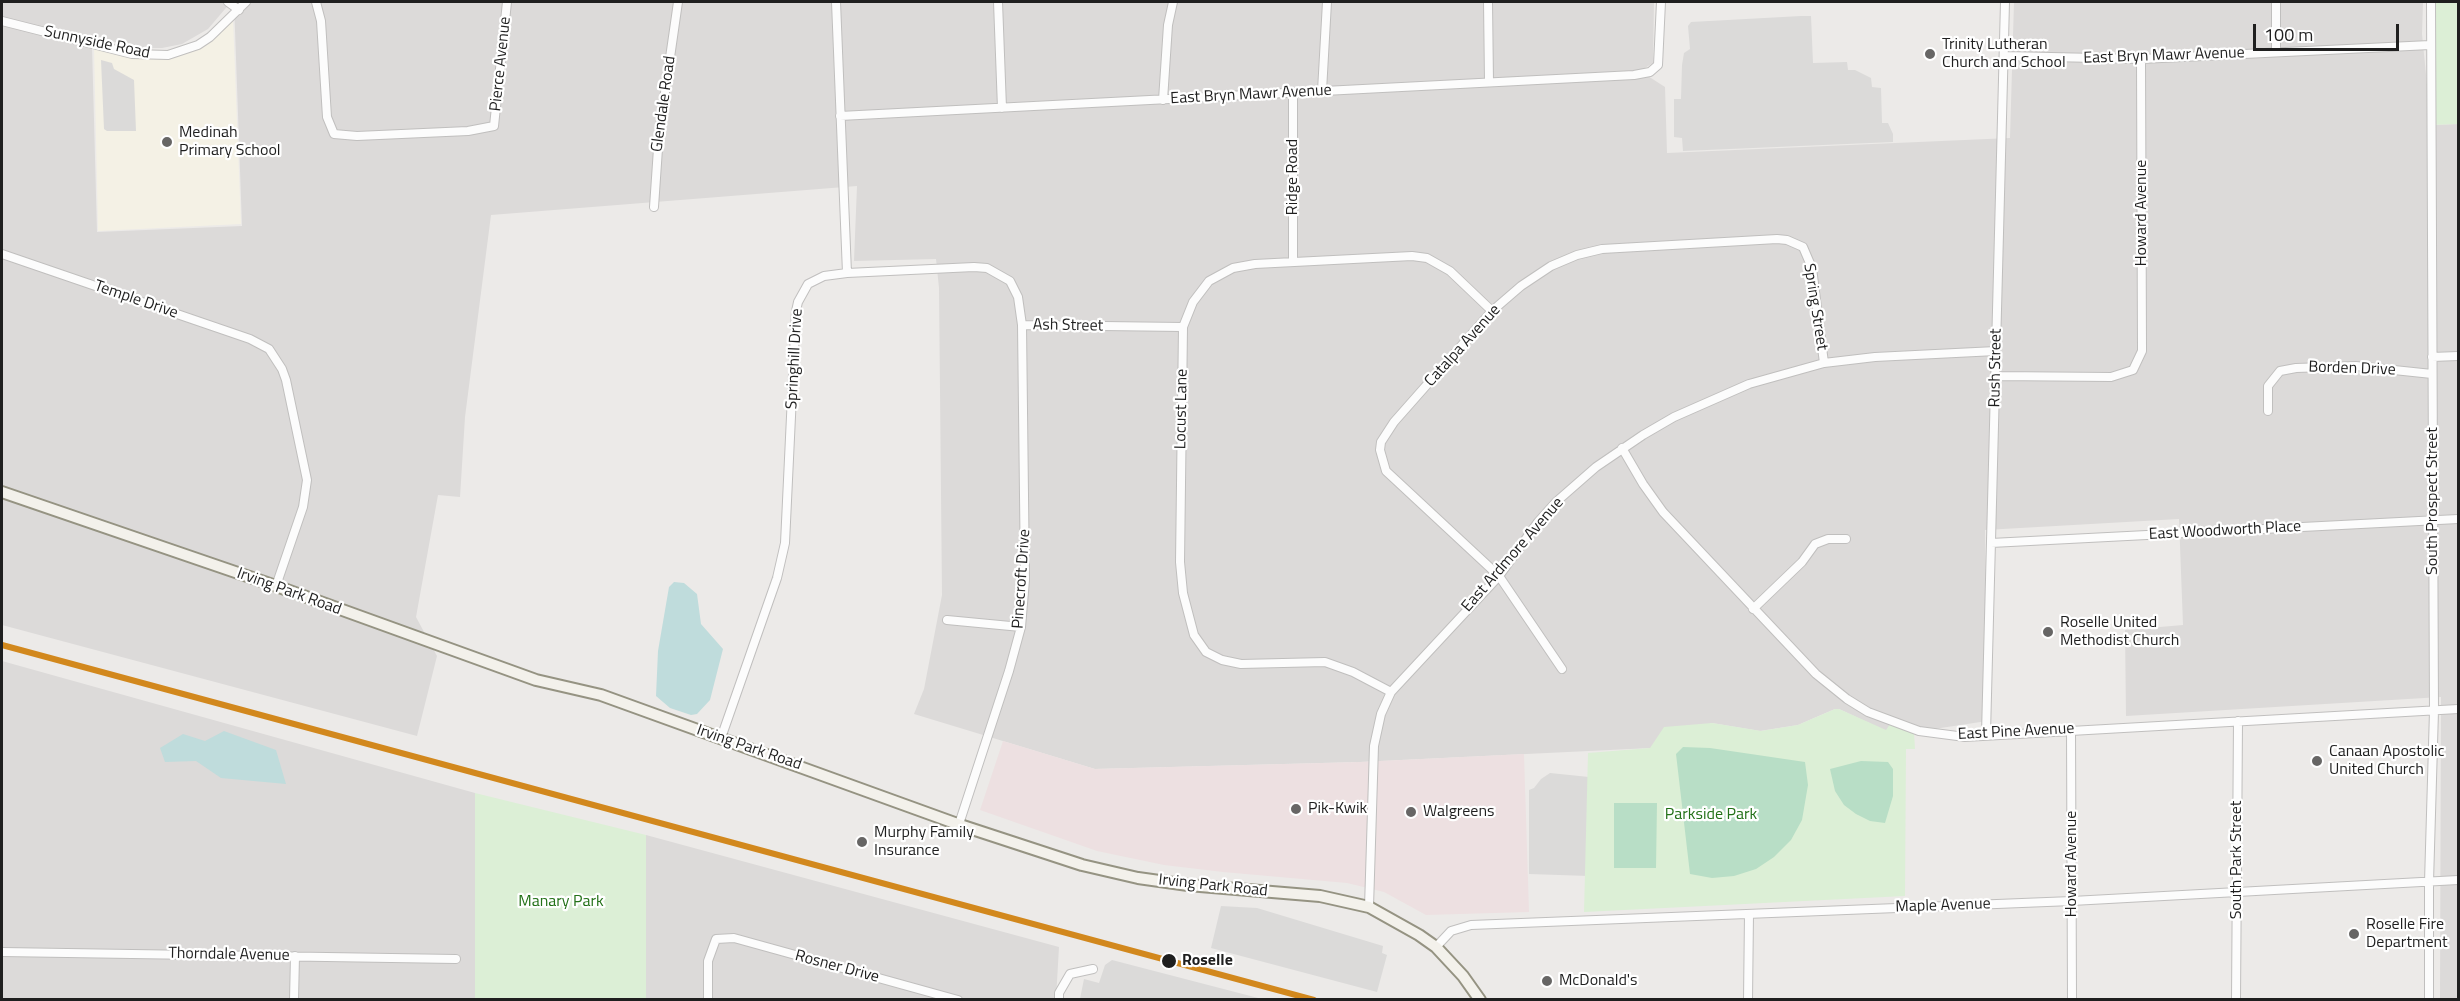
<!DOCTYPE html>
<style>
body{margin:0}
#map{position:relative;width:2460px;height:1001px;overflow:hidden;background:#eceae8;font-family:"Titillium Web",sans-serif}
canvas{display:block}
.frame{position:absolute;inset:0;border:3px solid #1f1f1f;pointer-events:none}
.scale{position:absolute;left:2253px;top:24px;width:146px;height:27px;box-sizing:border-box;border:3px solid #1f1f1f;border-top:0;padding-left:8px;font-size:18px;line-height:21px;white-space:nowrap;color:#1f1f1f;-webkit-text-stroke:4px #fff;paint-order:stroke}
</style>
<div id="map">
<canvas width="2460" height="1001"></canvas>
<div class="frame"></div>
<div class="scale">100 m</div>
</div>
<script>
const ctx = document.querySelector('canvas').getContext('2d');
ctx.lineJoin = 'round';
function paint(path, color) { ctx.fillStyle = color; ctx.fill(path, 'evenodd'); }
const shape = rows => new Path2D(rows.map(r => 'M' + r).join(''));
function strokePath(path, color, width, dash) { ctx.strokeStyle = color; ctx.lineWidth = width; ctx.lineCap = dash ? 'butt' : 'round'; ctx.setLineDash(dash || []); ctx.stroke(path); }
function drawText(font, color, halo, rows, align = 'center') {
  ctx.font = font + ' "Titillium Web",sans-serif'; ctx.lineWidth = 4.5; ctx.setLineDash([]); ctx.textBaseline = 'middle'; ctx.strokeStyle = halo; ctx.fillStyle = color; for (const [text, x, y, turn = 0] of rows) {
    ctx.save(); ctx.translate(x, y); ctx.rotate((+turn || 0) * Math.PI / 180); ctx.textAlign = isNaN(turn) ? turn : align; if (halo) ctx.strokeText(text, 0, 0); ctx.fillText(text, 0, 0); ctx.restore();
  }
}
const residential = shape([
 [2,2,231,2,208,29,182,44,162,48,141,48,98,38,92,46,97,232,242,226,234,2,1654,2,1653,63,1640,71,1665,87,1667,153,2010,138,2014,2,2423,2,2422,34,2431,125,2458,124,2458,999,2440,999,2441,697,2126,716,2125,630,2183,625,2179,519,1985,530,1987,721,1914,732,1886,731,1839,709,1835,709,1798,725,1760,731,1712,723,1659,738,1651,748,1360,762,1095,769,914,714,924,689,942,595,939,288,936,259,854,261,857,186,491,215,465,417,460,497,438,495,416,617,437,656,417,736,2,625],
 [2,661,475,793,475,999,2,999],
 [646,835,1059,947,1056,999,646,999]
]);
const commercial = shape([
 [1003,741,1095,769,1360,762,1524,754,1529,912,1426,915,1384,892,1347,883,1223,872,1164,865,1097,851,980,810]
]);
const education = shape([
 [233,19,241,224,98,231,94,47,143,58,166,59,182,55,219,35]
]);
const religious = shape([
 [1801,16,1811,16,1813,63,1847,62,1848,70,1855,70,1871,78,1872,87,1881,88,1882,123,1888,123,1893,134,1893,142,1683,151,1682,138,1674,137,1674,99,1681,99,1682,65,1684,53,1690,49,1688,26,1691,22],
 [101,60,112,63,114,69,134,80,136,131,107,131,104,129],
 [1550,773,1589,777,1589,876,1529,874,1529,790,1534,788,1541,779],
 [1221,906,1257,908,1383,946,1382,953,1387,955,1377,992,1211,948],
 [1112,960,1262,999,1080,999,1084,979,1099,983,1105,965]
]);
const park = shape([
 [2431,2,2458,2,2458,124,2431,125],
 [1835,709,1839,709,1886,730,1890,724,1914,732,1915,749,1906,749,1905,896,1584,912,1588,753,1650,748,1664,727,1712,723,1761,731,1798,725],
 [475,793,646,835,646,999,475,999]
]);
const pitch = shape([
 [1683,747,1710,748,1805,762,1808,785,1802,820,1791,840,1774,857,1756,869,1734,876,1712,878,1690,874,1676,754],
 [1861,761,1888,762,1893,769,1893,796,1885,823,1870,821,1856,814,1844,805,1835,791,1830,769],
 [1614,803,1657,803,1656,868,1614,868]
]);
const water = shape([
 [674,582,684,583,697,594,701,624,723,649,710,700,697,714,691,715,670,708,656,696,658,651,669,587],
 [224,731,276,750,286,784,221,778,196,761,165,762,160,748,183,734,205,741]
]);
const street = shape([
 [228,2,239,10],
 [316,2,321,21,327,117,334,134,357,136,468,131,494,126,507,2],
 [836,2,847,273],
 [998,2,1002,108],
 [1488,2,1489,82],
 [2,21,132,54,168,55,198,45,210,37,246,2],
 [2276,52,2276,2],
 [2005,56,2141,59,2430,45],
 [1322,91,1327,2],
 [1163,100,1168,25,1173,2],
 [840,116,1634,75,1650,72,1658,65,1661,2],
 [654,207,659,134,678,2],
 [2,254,250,339,269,349,282,369,286,380,307,480,303,507,276,586],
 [1293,262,1293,93],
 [1022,325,1183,327],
 [2432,357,2458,356],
 [1995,376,2111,377,2133,370,2142,351,2141,59],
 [2268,411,2268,386,2280,371,2296,368,2356,366,2432,374],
 [1622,448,1643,484,1663,512,1816,674,1847,699,1868,712,1919,731,1965,737,2458,709],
 [1991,543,2458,519],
 [1753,609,1802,562,1815,544,1828,539,1846,539],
 [947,620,1021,627],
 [1562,669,1499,576,1386,471,1380,450,1381,442,1394,422,1492,311,1521,286,1551,266,1577,255,1602,249,1777,239,1787,240,1803,247,1812,268,1824,363],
 [1391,692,1353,672,1325,662,1241,664,1222,660,1206,652,1194,635,1183,593,1180,562,1183,327,1193,302,1209,281,1233,268,1255,264,1412,256,1427,258,1450,271,1492,311],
 [2071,729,2072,1000],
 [1986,734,2005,2],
 [721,738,777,578,785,543,796,311,798,302,808,284,824,276,847,273,974,267,987,268,1010,281,1018,297,1022,325,1025,580,1021,627,1009,671,959,824],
 [1369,907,1374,746,1381,714,1391,692,1499,576,1538,522,1556,502,1596,467,1643,435,1674,417,1749,384,1824,363,1875,357,1996,351],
 [1436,947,1451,931,1471,925,2072,901,2458,880],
 [2,952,456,959],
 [294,1000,295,956],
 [708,1000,708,961,716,939,734,938,958,1000],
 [1059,1000,1059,993,1070,974,1093,969],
 [1748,1000,1749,914],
 [2236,1000,2238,721],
 [2429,1000,2429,882,2434,711,2431,2]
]);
const secondary = shape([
 [2,492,276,586,536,680,601,695,963,826,1082,865,1138,878,1188,885,1320,896,1369,907,1419,935,1436,947,1463,976,1480,1000]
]);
const rail1 = shape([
 [2,645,1314,1000]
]);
const markers = [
 [1930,54,6,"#676665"],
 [167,142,6,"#676665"],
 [2048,632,6,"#676665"],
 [2317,761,6,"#676665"],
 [1296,809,6,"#676665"],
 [1411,812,6,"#676665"],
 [862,842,6,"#676665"],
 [2354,934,6,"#676665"],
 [1169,961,8,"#1f1f1f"],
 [1547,981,6,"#676665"]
];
const streetNames = [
 ["Sunnyside Road",97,43,12],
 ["East Bryn Mawr Avenue",2164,56,-2],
 ["Pierce Avenue",501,64,-84],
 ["East Bryn Mawr Avenue",1251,95,-3],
 ["Glendale Road",664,104,-82],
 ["Ridge Road",1293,177,-90],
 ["Howard Avenue",2142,213,-90],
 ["Temple Drive",136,300,19],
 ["Spring Street",1815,307,81],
 ["Ash Street",1068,326,1],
 ["Catalpa Avenue",1463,346,-48],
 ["Springhill Drive",795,359,-87],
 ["Rush Street",1996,368,-89],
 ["Borden Drive",2352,369,2],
 ["Locust Lane",1182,409,-89],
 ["South Prospect Street",2433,501,-90],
 ["East Woodworth Place",2225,531,-3],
 ["East Ardmore Avenue",1513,555,-49],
 ["Pinecroft Drive",1022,579,-86],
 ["Irving Park Road",289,592,20],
 ["East Pine Avenue",2016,732,-3],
 ["Irving Park Road",749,748,19],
 ["South Park Street",2237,860,-90],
 ["Howard Avenue",2072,864,-90],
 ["Irving Park Road",1213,886,6],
 ["Maple Avenue",1943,906,-2],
 ["Thorndale Avenue",229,955,1],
 ["Rosner Drive",837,967,15]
];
const poiNames = [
 ["Trinity Lutheran",1942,45],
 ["Church and School",1942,63],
 ["Medinah",179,133],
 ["Primary School",179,151],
 ["Roselle United",2060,623],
 ["Methodist Church",2060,641],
 ["Canaan Apostolic",2329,752],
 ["United Church",2329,770],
 ["Pik-Kwik",1308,809],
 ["Walgreens",1423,812],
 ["Murphy Family",874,833],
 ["Insurance",874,851],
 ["Roselle Fire",2366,925],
 ["Department",2366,943],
 ["McDonald's",1559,981]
];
const parkNames = [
 ["Parkside Park",1711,815],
 ["Manary Park",561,902]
];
const stopNames = [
 ["Roselle",1182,961]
];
paint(residential, '#dcdad9');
paint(commercial, '#ede0e1');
paint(education, '#f4f1e5');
paint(religious, '#dbdad9');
paint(park, '#dcefd6');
paint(pitch, '#b8dec6');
paint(water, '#bfdcdc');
strokePath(street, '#c0bfbe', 10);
strokePath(secondary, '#959382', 14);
strokePath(street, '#fcfcfc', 8);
strokePath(secondary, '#f3f1eb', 10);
strokePath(rail1, '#d2881d', 6);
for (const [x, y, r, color] of markers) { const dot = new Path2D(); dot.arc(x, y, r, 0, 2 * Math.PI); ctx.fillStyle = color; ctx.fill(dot); strokePath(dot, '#fff', 2); }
drawText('16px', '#1f1f1f', '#fff', streetNames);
drawText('16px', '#1f1f1f', '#fff', poiNames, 'left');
drawText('16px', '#237118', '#fff', parkNames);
drawText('bold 16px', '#1f1f1f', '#fff', stopNames, 'left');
</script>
